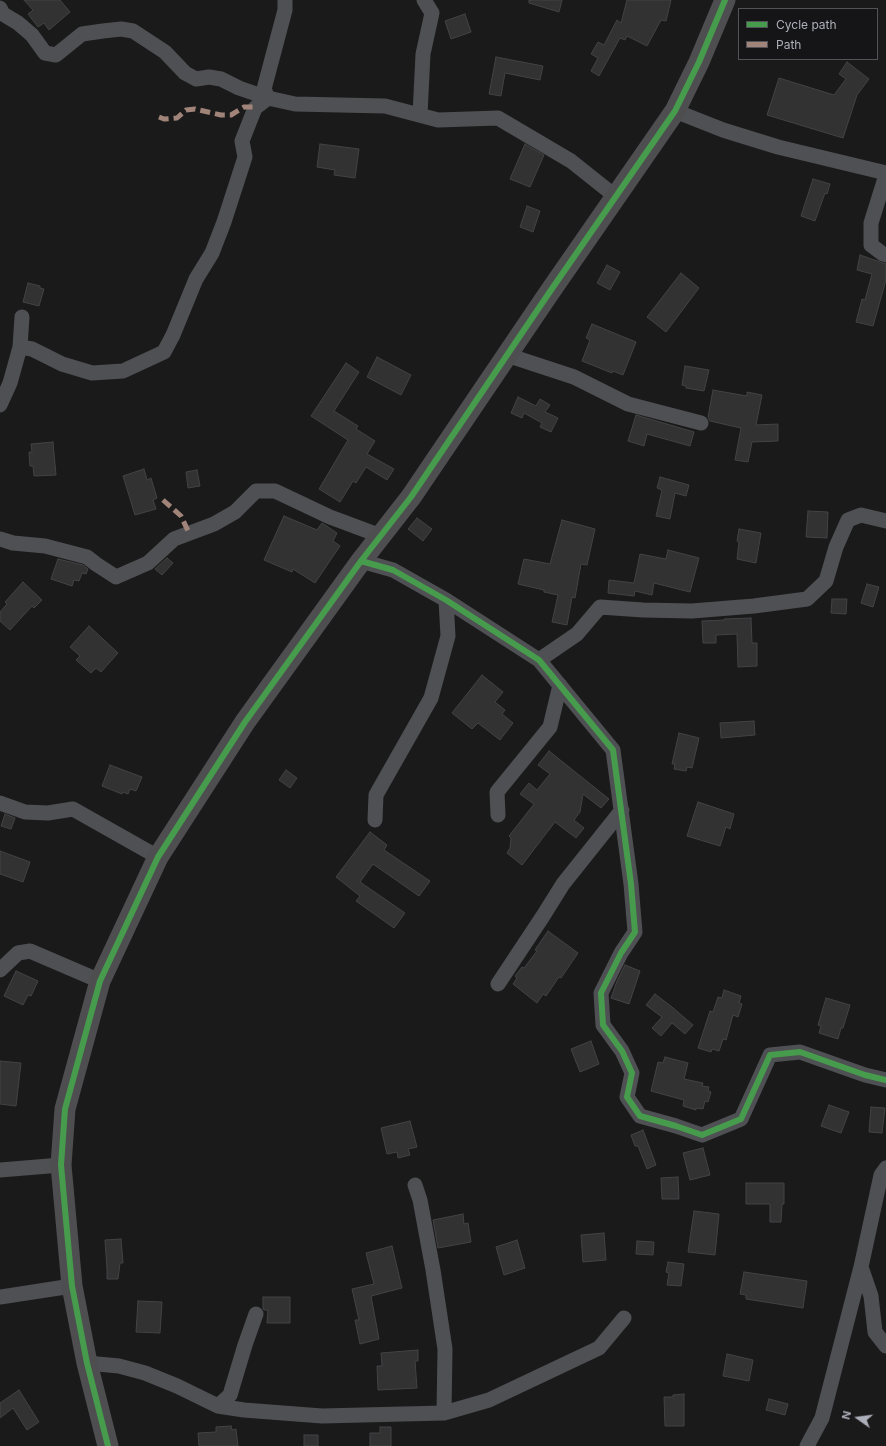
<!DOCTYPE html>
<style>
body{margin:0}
#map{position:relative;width:886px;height:1446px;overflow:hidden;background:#1a1a1a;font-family:Inter,sans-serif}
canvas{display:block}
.legend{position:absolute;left:738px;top:8px;width:140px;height:52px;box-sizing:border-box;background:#151416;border:1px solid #525258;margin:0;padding:5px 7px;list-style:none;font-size:12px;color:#adafba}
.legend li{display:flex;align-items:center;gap:8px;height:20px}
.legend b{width:20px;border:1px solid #525258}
.north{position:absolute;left:838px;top:1398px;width:40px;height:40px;-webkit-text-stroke:3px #151416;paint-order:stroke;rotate:284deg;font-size:11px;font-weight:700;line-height:16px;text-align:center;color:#adafba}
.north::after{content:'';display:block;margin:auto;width:14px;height:18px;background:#adafba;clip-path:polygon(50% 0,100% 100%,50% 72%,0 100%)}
</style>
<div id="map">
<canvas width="886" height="1446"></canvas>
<ul class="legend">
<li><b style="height:5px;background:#469c4c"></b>Cycle path</li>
<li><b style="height:5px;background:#a18479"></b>Path</li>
</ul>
<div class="north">N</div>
</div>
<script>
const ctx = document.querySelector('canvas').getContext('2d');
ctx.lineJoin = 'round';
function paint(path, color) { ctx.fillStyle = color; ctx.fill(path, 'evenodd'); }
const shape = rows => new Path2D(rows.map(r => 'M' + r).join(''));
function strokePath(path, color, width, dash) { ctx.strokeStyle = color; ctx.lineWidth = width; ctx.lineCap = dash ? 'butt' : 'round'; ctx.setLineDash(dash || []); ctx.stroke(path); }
const building = shape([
 [24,0,60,0,70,12,49,30,44,23,38,27,28,14,33,10,24,0],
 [529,0,562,0,559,12,529,3,529,0],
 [627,0,671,0,666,21,661,20,647,46,627,36,625,40,620,38,599,76,591,71,598,58,591,54,598,42,604,45,617,20,621,23,627,0],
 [465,14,471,32,451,39,445,21,465,14],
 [496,57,543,66,540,80,505,73,501,96,489,94,496,57],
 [847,62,869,79,857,95,843,138,767,115,779,78,834,95,846,79,839,74,847,62],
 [320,144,359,149,355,178,334,175,335,170,317,167,320,144],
 [525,144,544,155,530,187,510,179,525,144],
 [813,179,830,184,827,194,825,193,815,221,801,216,813,179],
 [527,206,540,211,533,232,520,227,527,206],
 [860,255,886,264,886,280,873,326,856,322,862,299,865,300,872,274,857,270,860,255],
 [607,265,620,272,610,290,597,283,607,265],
 [681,273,699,288,666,332,647,317,681,273],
 [28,283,40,286,40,288,44,289,39,306,23,302,28,283],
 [592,324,636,342,623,375,613,371,612,373,582,361,590,340,586,338,592,324],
 [377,357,411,375,401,395,367,377,377,357],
 [346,363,359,372,334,411,358,426,356,429,375,441,367,454,394,469,387,480,366,467,356,483,353,481,340,502,319,489,348,440,311,416,346,363],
 [685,366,709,370,704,391,686,388,686,386,682,385,685,366],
 [713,390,747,396,747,392,762,395,756,425,778,424,778,441,752,442,748,462,735,460,741,428,710,421,708,417,713,390],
 [518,397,536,406,540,399,550,405,545,412,558,418,551,432,540,427,542,423,524,413,522,418,511,413,518,397],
 [636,415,694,432,690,446,647,434,644,446,628,441,636,415],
 [53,442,56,475,34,476,33,466,30,466,29,452,32,452,31,444,53,442],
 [144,469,147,480,151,478,157,498,153,500,156,509,135,515,123,476,144,469],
 [197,470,200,486,188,488,186,472,197,470],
 [660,477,689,485,686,496,675,493,670,519,656,516,662,490,657,488,660,477],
 [808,511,828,512,827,538,806,537,808,511],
 [284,516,317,530,322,523,337,533,333,541,340,546,315,583,293,569,292,572,264,560,284,516],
 [417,518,432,529,423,541,408,529,417,518],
 [562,520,595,529,587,565,581,564,575,598,572,597,567,625,552,622,558,595,544,592,544,590,518,584,524,559,550,564,562,520],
 [739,529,761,533,756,563,737,559,739,542,737,541,739,529],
 [668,550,699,558,690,592,654,583,652,595,635,591,634,596,608,593,609,580,634,583,640,554,666,559,668,550],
 [167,558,173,563,162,575,155,569,167,558],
 [58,559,83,565,88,569,86,574,82,573,79,581,74,580,72,586,51,579,58,559],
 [23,582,42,600,34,608,32,606,10,630,0,621,0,612,7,604,5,602,23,582],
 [867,584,879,587,873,607,861,603,867,584],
 [832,599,847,599,846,614,831,613,832,599],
 [751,618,752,643,757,643,757,666,738,667,737,634,716,635,716,643,703,643,702,621,725,620,724,619,751,618],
 [89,626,118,653,101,672,96,668,91,673,76,660,80,656,70,647,89,626],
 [482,675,503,692,495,702,505,710,502,714,513,723,500,740,478,723,472,729,452,713,482,675],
 [754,721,755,735,721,738,720,723,754,721],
 [679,733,699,738,692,768,687,767,686,771,674,769,675,764,672,764,679,733],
 [549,751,609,799,601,808,583,794,580,812,574,820,584,828,576,838,555,822,522,865,507,853,510,848,511,838,509,836,534,804,520,794,529,783,537,790,550,774,538,765,549,751],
 [110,765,142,777,136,791,130,789,128,794,123,792,122,794,102,786,110,765],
 [286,770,297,778,290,788,279,780,286,770],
 [698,802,734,814,730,829,726,827,720,846,687,836,698,802],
 [5,814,15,818,11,829,1,826,5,814],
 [370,832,387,845,384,850,430,881,419,896,373,864,360,882,405,913,394,928,356,901,360,896,336,877,370,832],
 [0,851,30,862,23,882,0,874,0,851],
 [548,931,578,953,561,978,559,977,546,996,543,994,537,1003,513,984,517,978,515,976,522,967,524,968,537,951,535,950,548,931],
 [625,965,640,971,629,1004,611,998,617,981,625,965],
 [16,971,38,981,31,996,28,995,23,1005,4,996,16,971],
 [724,990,741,996,739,1003,742,1004,738,1017,733,1015,726,1040,723,1039,719,1051,712,1049,711,1052,698,1048,710,1011,713,1012,718,997,722,998,724,990],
 [655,994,672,1007,693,1025,685,1034,672,1023,661,1036,652,1028,662,1017,646,1005,655,994],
 [826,998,850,1005,843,1028,841,1028,838,1039,819,1033,821,1026,818,1025,826,998],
 [591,1041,599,1064,580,1072,571,1049,591,1041],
 [665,1057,688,1063,684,1079,703,1083,702,1086,709,1087,708,1091,711,1092,708,1102,705,1101,703,1109,696,1108,696,1110,683,1106,684,1100,651,1091,658,1062,663,1063,665,1057],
 [0,1061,21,1063,16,1106,0,1104,0,1061],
 [829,1105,849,1112,841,1133,821,1126,829,1105],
 [871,1107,885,1108,882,1133,869,1132,871,1107],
 [410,1121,417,1147,408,1149,410,1155,398,1158,397,1152,387,1154,381,1128,410,1121],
 [643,1130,656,1165,647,1169,638,1146,635,1146,631,1135,643,1130],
 [703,1148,710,1175,690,1180,683,1153,703,1148],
 [678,1177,679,1199,662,1199,661,1178,678,1177],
 [746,1183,784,1183,784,1204,782,1204,781,1222,770,1222,770,1204,746,1204,746,1183],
 [694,1211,719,1214,715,1255,688,1252,694,1211],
 [463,1214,464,1224,468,1223,471,1242,438,1248,433,1220,463,1214],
 [604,1233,606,1260,583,1262,581,1235,604,1233],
 [121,1239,123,1263,120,1263,118,1279,107,1279,107,1269,105,1240,121,1239],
 [517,1240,525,1268,504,1275,496,1247,517,1240],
 [637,1241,654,1242,653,1255,636,1254,637,1241],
 [392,1246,402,1288,371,1296,379,1339,360,1344,355,1320,359,1320,352,1289,374,1284,366,1253,392,1246],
 [668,1262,684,1264,681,1286,667,1285,669,1273,666,1272,668,1262],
 [744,1272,807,1281,803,1308,746,1299,746,1295,740,1294,744,1272],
 [263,1297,290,1297,290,1323,267,1323,268,1310,264,1310,263,1309,263,1297],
 [138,1301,162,1302,160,1333,136,1332,138,1301],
 [418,1350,418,1361,415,1361,417,1388,378,1390,377,1366,382,1366,381,1353,418,1350],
 [727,1354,753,1360,749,1381,723,1376,727,1354],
 [19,1390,39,1422,27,1430,13,1408,0,1418,0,1403,19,1390],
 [684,1394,684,1426,665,1426,664,1397,673,1397,673,1395,684,1394],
 [769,1399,788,1404,785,1415,766,1410,769,1399],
 [231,1426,232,1430,236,1429,238,1446,199,1446,198,1433,216,1432,216,1427,231,1426],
 [380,1427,391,1427,391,1446,370,1446,370,1433,380,1433,380,1427],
 [304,1435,318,1435,318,1446,304,1446,304,1435]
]);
const street = shape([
 [285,0,285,10,264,89,268,98,295,104,385,106,438,120,498,118,571,161,615,196],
 [0,8,3,14,18,23,32,35,45,53,56,55,82,34,103,31,121,29,133,31,165,52,185,73,196,79,209,77,221,79,239,88,268,98,255,108,242,141,245,157,224,222,212,253,196,279,173,335,164,352,123,371,92,373,62,364,32,349,20,347],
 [675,111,723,130,778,147,886,173],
 [420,115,423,54,432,13,424,0],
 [886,175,871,223,871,245,883,254,886,255],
 [507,355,574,377,628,404,701,423],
 [0,405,10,383,20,347,22,317],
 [0,539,13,543,45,546,87,557,96,564,116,577,148,563,174,539,214,524,235,512,256,491,275,491,330,517,381,536],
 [361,561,393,570,446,600,539,660,613,750,631,884,635,932,621,953,601,993,603,1025,622,1051,632,1073,627,1097,640,1116,676,1126,702,1135,741,1119,770,1055,800,1052,865,1075,886,1080],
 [539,660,577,634,600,607,643,610,692,611,754,606,807,599,826,581,836,547,848,520,861,515,886,521],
 [0,803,25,812,48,813,73,809,158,857],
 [498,815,497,792,550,727,560,685],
 [375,820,376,795,431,698,448,636,446,600],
 [0,970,18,953,30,951,100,981],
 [498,984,543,916,563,884,622,810],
 [886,1168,881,1175,861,1267,871,1296,875,1332,886,1346],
 [0,1170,61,1165],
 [415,1185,420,1200,433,1270,445,1349,444,1413],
 [0,1297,72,1286],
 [87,1363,119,1366,145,1373,177,1386,218,1406,244,1410,322,1416,444,1413,489,1400,599,1348,624,1318],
 [218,1406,230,1395,245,1345,256,1314],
 [807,1446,822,1418,861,1267]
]);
const secondary = shape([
 [108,1446,87,1363,72,1286,61,1165,65,1109,100,981,158,857,245,722,361,561,411,497,549,293,675,111,699,62,725,0]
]);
const quiet = shape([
 [159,117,164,119,177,118,186,110,195,109,221,115,231,115,244,107,257,107],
 [163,500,181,516,189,533]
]);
const cycleway = shape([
 [361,561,393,570,446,600,539,660,613,750,631,884,635,932,621,953,601,993,603,1025,622,1051,632,1073,627,1097,640,1116,676,1126,702,1135,741,1119,770,1055,800,1052,865,1075,886,1080],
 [108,1446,87,1363,72,1286,61,1165,65,1109,100,981,158,857,245,722,361,561,411,497,549,293,675,111,699,62,725,0]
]);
paint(building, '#323233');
strokePath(building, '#434346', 1);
strokePath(street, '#4f5053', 15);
strokePath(secondary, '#4e4e51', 21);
strokePath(quiet, '#a18479', 5, [10, 5]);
strokePath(cycleway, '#469c4c', 6);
</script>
